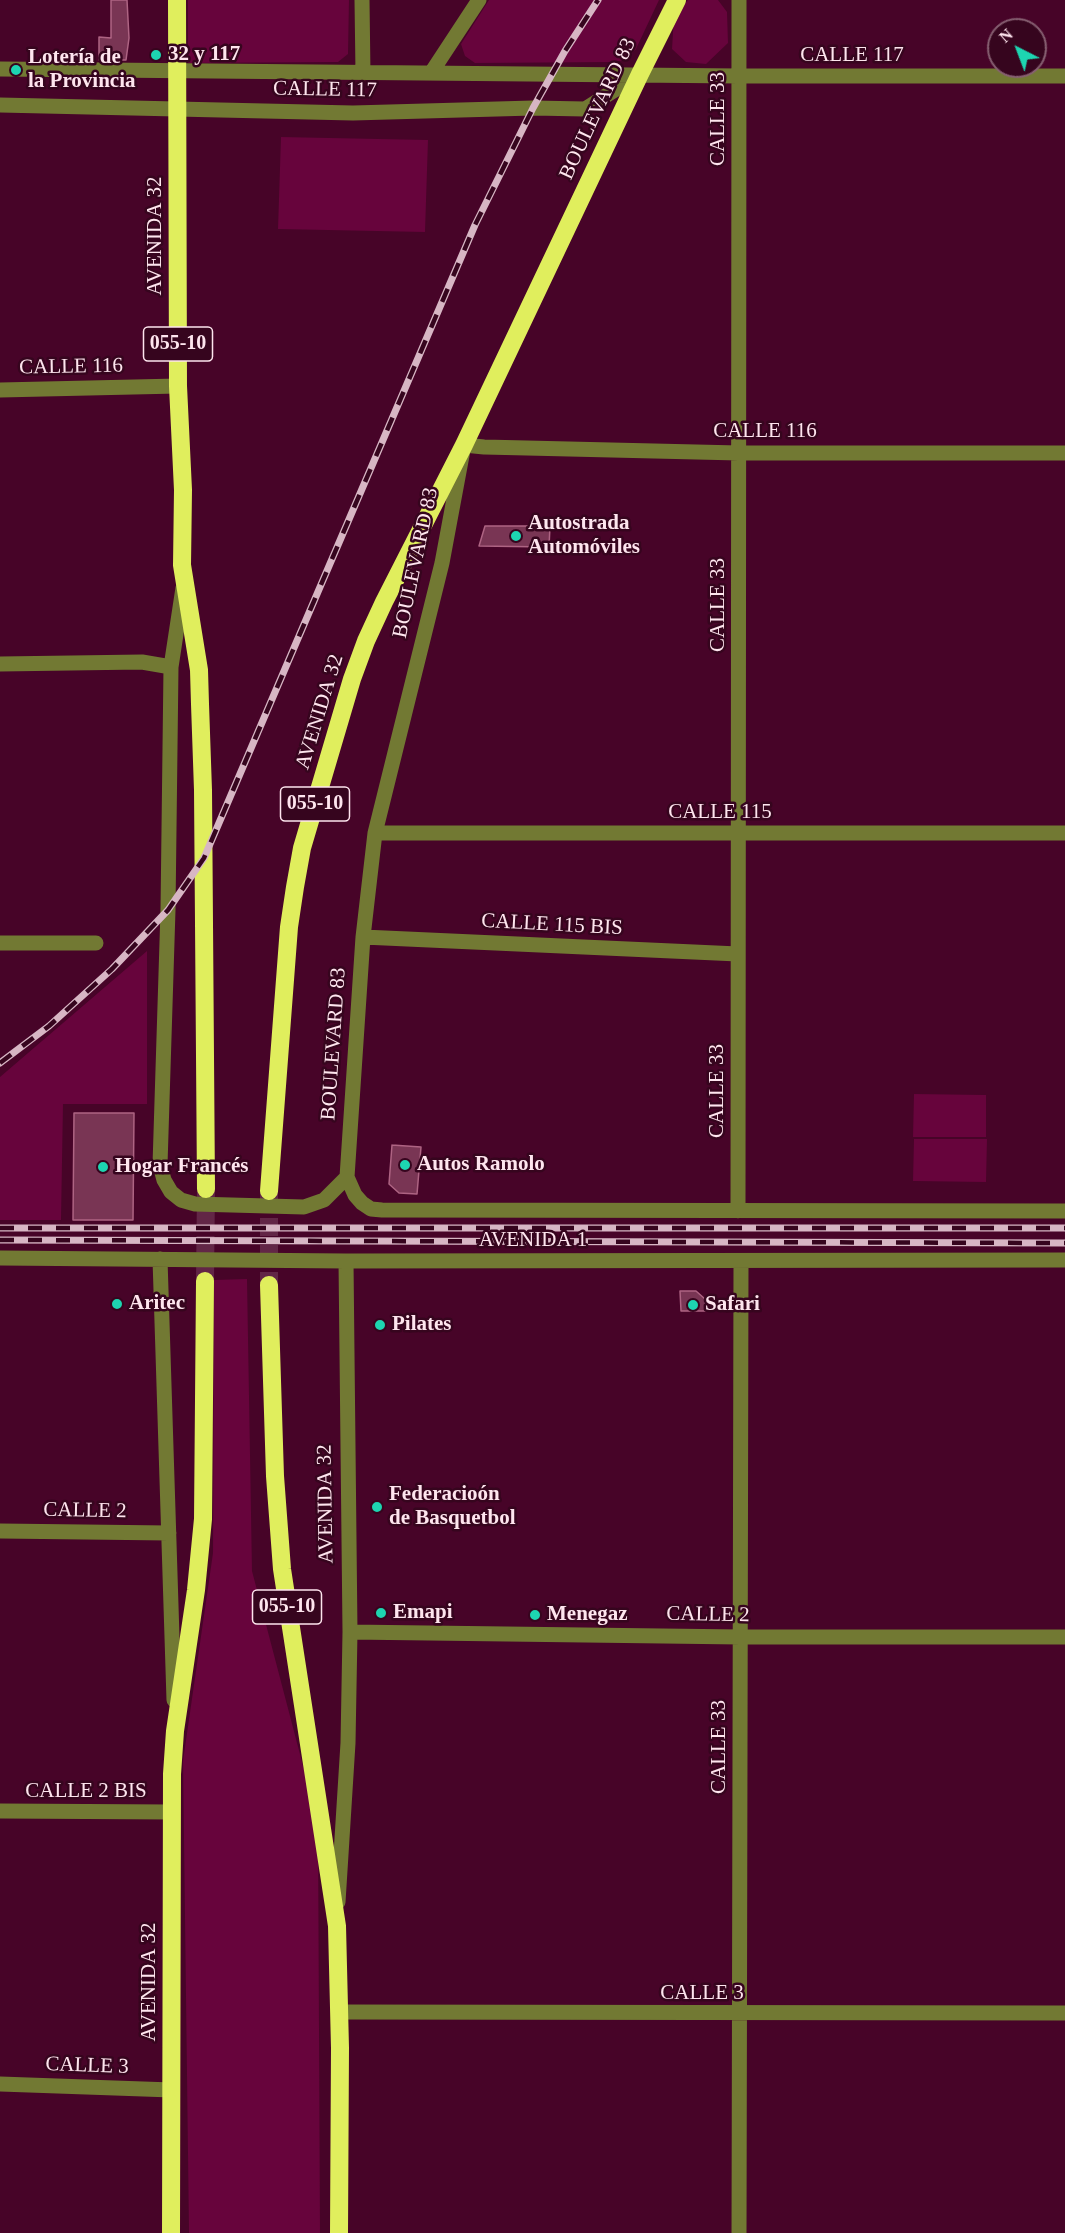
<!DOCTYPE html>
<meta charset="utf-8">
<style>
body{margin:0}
#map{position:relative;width:1065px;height:2233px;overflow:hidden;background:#470428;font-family:"Times New Roman",serif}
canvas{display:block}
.north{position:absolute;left:987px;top:18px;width:60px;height:60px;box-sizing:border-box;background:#36051e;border:2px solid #865f71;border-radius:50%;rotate:318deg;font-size:16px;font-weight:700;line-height:24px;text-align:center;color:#fee5ee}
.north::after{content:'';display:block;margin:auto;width:21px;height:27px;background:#1dd5b1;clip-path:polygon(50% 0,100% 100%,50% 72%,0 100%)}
</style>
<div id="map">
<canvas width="1065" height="2233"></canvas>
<div class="north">N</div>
</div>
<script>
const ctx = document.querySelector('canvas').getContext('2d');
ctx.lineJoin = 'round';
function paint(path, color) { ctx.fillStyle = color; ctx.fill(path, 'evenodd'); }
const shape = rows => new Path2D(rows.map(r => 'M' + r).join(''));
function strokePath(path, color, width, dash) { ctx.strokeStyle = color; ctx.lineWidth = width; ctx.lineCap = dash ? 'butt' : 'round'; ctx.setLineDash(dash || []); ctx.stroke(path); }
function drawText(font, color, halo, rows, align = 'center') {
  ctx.font = font + ' "Times New Roman",serif'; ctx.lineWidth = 5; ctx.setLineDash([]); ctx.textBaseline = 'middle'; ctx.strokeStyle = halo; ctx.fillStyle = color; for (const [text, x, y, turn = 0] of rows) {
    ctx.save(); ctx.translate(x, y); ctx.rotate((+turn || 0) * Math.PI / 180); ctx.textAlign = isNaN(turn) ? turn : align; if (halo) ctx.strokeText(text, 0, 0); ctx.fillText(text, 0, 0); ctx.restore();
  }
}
const green = shape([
 [188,0,349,0,348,54,338,62,188,63],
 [489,0,659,0,636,49,627,59,616,62,475,63,465,56,461,44],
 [688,0,718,0,727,12,728,43,706,64,686,62,672,49,674,16],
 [281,137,428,140,425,232,278,229],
 [147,951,147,1104,63,1104,61,1220,0,1220,0,1077],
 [914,1094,986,1095,986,1137,913,1137],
 [914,1139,987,1139,986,1182,913,1181],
 [247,1279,252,1571,318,1823,320,2233,189,2233,183,1761,213,1553,214,1280]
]);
const building = shape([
 [111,0,127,0,129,38,126,60,99,60,99,37,111,38,111,0],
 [485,526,550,526,549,547,479,546,485,526],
 [74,1113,134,1113,133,1220,73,1220,74,1113],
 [392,1145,421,1147,417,1194,399,1193,389,1184,392,1145],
 [680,1291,696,1291,705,1299,705,1311,681,1311,680,1291]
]);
const highwayTunnel = shape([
 [269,1191,269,1285],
 [205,1281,206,1189]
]);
const minor = shape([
 [362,0,363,73],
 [0,69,739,76,1065,76],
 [431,73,479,0],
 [0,105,353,113,533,108,585,109,640,74],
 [0,390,178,386],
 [1065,453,739,453,484,447,464,445,442,563,375,833,363,937,347,1177,355,1195,362,1203,371,1209,382,1210,1065,1211],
 [183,588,171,667,168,910,160,1165,164,1180,171,1192,181,1200,195,1204,304,1207,324,1200,347,1177],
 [0,664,142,662,171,667],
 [375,833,1065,833],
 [363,937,738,954],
 [0,943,96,943],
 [738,1211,739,0],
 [0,1258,346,1261,1065,1260],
 [160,1259,174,1700],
 [0,1531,169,1533],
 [350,1632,741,1637,1065,1637],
 [0,1811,172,1812],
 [338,1902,348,1743,350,1632,346,1261],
 [339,2012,1065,2013],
 [0,2084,172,2090],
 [739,2233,741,1261]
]);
const highway = shape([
 [177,0,178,386,183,490,182,565,199,670,200,704,203,790,206,1189],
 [269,1191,289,927,295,887,302,848,352,679,366,641,384,602,464,445,640,74,677,0],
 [269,1285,275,1476,282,1569,337,1926,340,2048,339,2233],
 [171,2233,172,1774,175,1731,196,1590,203,1519,205,1281]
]);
const rail = shape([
 [0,1063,49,1026,112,969,168,910,204,858,475,225,533,108,565,51,598,0],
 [0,1228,1065,1228],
 [0,1240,1065,1243]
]);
const markers = [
 [156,55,6,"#1dd5b1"],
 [16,70,6,"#1dd5b1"],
 [516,536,6,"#1dd5b1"],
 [405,1165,6,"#1dd5b1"],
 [103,1167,6,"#1dd5b1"],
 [117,1304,6,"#1dd5b1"],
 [693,1305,6,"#1dd5b1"],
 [380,1325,6,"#1dd5b1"],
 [377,1507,6,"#1dd5b1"],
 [381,1613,6,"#1dd5b1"],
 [535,1615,6,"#1dd5b1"]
];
const shields = [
 [178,344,69],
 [315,804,69],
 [287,1607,69]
];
const shieldNames = [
 ["055-10",178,344],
 ["055-10",315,804],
 ["055-10",287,1607]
];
const poiNames = [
 ["32 y 117",168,55],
 ["Lotería de",28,58],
 ["la Provincia",28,82],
 ["Autostrada",528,524],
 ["Automóviles",528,548],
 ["Autos Ramolo",417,1165],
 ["Hogar Francés",115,1167],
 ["Aritec",129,1304],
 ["Safari",705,1305],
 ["Pilates",392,1325],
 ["Federacioón",389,1495],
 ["de Basquetbol",389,1519],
 ["Emapi",393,1613],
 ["Menegaz",547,1615]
];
const streetNames = [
 ["CALLE 117",852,55],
 ["CALLE 117",325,90,1],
 ["BOULEVARD 83",598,109,-65],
 ["CALLE 33",718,119,-90],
 ["AVENIDA 32",155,236,-90],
 ["CALLE 116",71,367,-1],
 ["CALLE 116",765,431],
 ["BOULEVARD 83",416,563,-78],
 ["CALLE 33",718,605,-90],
 ["AVENIDA 32",320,712,-73],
 ["CALLE 115",720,812],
 ["CALLE 115 BIS",552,925,3],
 ["BOULEVARD 83",334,1044,-86],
 ["CALLE 33",717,1091,-90],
 ["AVENIDA 1",533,1240],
 ["AVENIDA 32",326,1504,-91],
 ["CALLE 2",85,1511,1],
 ["CALLE 2",708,1615,1],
 ["CALLE 33",719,1747,-90],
 ["CALLE 2 BIS",86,1791],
 ["AVENIDA 32",149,1982,-90],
 ["CALLE 3",702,1993],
 ["CALLE 3",87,2066,2]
];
paint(green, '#67043c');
paint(building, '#793554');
strokePath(building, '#ae6483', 1.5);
strokePath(highwayTunnel, '#622646', 18, [18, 9]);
strokePath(minor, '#727933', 15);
strokePath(highway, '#e0ee5d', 18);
strokePath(rail, '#d7b6c4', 7);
strokePath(rail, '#36051e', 4.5, [14]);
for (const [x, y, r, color] of markers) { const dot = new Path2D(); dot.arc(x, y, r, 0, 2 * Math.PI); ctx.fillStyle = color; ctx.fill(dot); strokePath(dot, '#36051e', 2); }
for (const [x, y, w] of shields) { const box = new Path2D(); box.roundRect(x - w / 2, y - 17, w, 34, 4.5); ctx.fillStyle = '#36051e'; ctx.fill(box); strokePath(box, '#fee5ee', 1.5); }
drawText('bold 20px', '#fee5ee', null, shieldNames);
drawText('bold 21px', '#fee5ee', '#36051e', poiNames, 'left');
drawText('21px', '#fee5ee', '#36051e', streetNames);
</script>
